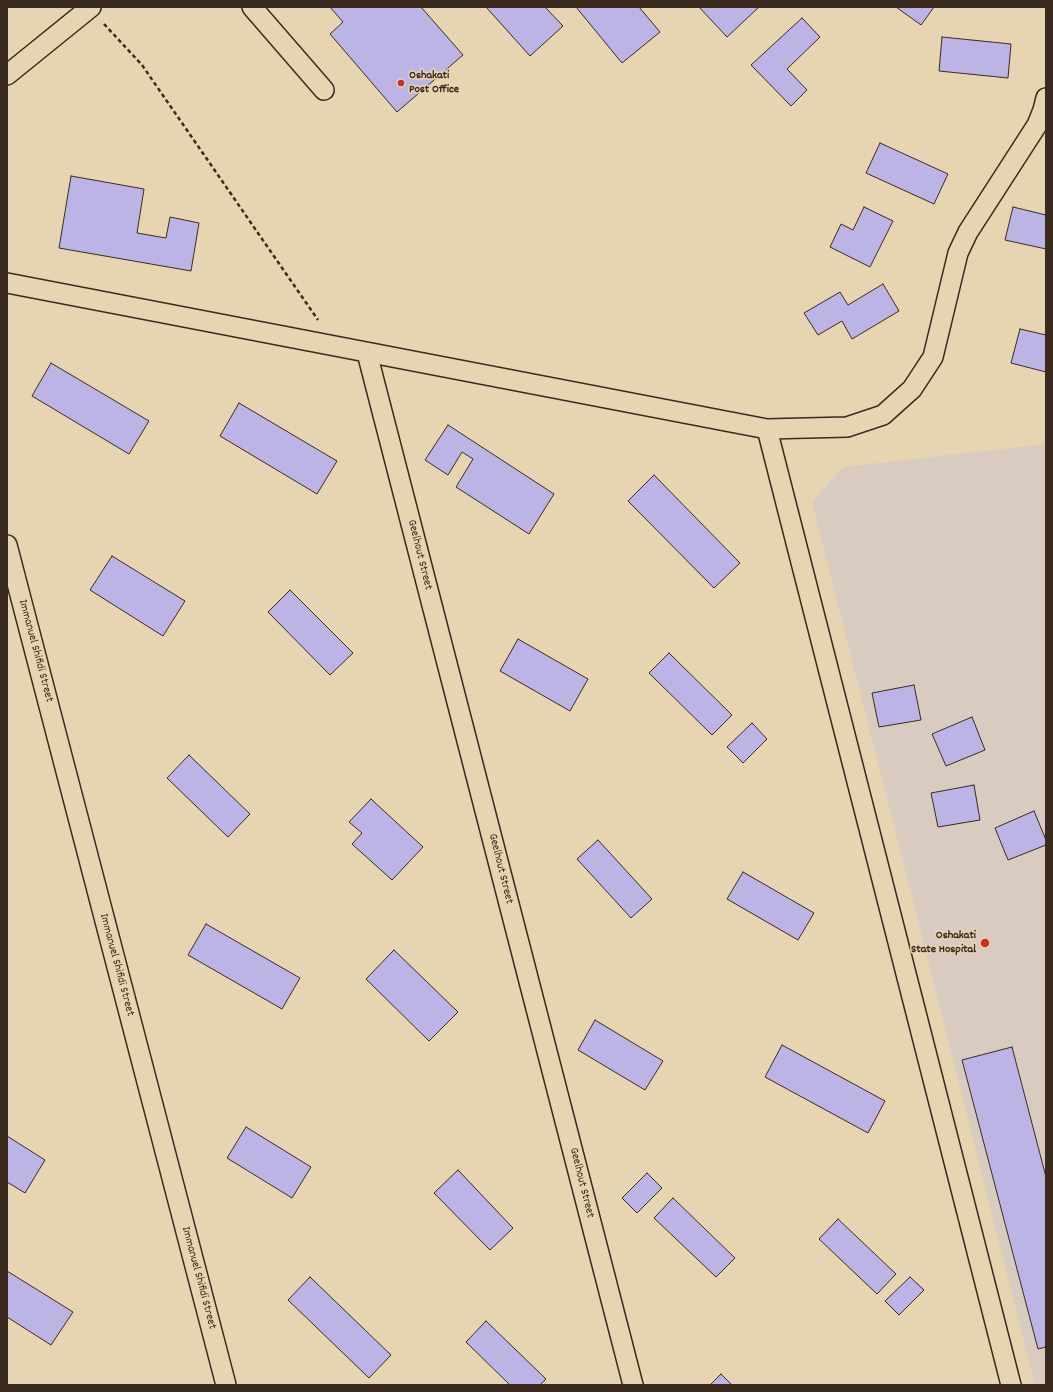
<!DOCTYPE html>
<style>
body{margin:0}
#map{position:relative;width:1053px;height:1392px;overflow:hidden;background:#e7d5b2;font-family:Dekko,sans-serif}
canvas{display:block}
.frame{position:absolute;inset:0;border:8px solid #3b2a1e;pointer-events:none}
</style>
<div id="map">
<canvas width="1053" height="1392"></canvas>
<div class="frame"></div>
</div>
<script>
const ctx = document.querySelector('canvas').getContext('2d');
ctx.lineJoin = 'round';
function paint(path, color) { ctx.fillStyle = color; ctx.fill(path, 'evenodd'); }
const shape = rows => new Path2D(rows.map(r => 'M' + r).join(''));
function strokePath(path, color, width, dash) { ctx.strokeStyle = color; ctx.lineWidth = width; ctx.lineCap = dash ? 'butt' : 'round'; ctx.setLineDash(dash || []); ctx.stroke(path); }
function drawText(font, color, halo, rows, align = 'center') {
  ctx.font = font + ' Dekko,sans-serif'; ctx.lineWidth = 3; ctx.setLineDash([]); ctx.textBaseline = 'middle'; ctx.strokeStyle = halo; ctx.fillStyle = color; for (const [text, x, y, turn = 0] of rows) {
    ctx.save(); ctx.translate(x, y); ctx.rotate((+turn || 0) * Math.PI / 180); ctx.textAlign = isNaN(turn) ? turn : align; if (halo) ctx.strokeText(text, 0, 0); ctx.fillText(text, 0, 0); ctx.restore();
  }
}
const built = shape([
 [1046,444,1046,1385,1035,1385,812,502,843,467]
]);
const building = shape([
 [330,7,421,7,463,55,397,112,330,34,343,22,330,7],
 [486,7,545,7,563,26,530,56,486,7],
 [576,7,639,7,660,32,622,63,576,7],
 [699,7,759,7,727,37,699,7],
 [896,7,934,7,921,25,896,7],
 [802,18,820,37,787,69,807,90,791,106,751,65,802,18],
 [942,37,1011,44,1008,78,939,71,942,37],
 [880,143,948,174,934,204,866,173,880,143],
 [71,176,144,189,137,233,166,238,170,217,199,223,191,271,59,248,71,176],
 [864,207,893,221,870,267,830,247,841,224,853,230,864,207],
 [1013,207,1046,215,1046,249,1005,240,1013,207],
 [883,284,899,311,852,339,842,321,818,335,804,313,840,292,848,305,883,284],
 [1020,329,1046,335,1046,372,1011,363,1020,329],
 [51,363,149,421,129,454,32,396,51,363],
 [239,403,337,461,317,494,220,436,239,403],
 [448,425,554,494,529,534,456,487,473,459,462,452,448,475,425,460,448,425],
 [654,475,740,563,714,588,628,501,654,475],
 [112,556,185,601,163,636,90,590,112,556],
 [290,590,353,653,330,675,268,612,290,590],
 [518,639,588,679,570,711,500,671,518,639],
 [669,653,732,715,712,735,649,673,669,653],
 [914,685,921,720,879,727,872,693,914,685],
 [972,717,985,750,946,766,932,734,972,717],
 [752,723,767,739,743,763,727,747,752,723],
 [189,755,250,814,228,837,167,778,189,755],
 [974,785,980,820,938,827,931,793,974,785],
 [371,799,423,847,392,880,352,844,362,833,349,822,371,799],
 [1034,811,1046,840,1046,845,1008,860,995,828,1034,811],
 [598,840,652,899,631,918,577,859,598,840],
 [743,872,814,913,798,940,727,899,743,872],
 [206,924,300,978,282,1009,188,955,206,924],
 [394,950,458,1012,429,1041,366,979,394,950],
 [595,1020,663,1061,645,1090,578,1050,595,1020],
 [782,1045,885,1101,868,1133,765,1077,782,1045],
 [1012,1047,1046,1177,1046,1347,1038,1349,962,1060,1012,1047],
 [246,1127,311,1167,292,1198,227,1158,246,1127],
 [7,1136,45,1160,25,1193,7,1182,7,1136],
 [458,1170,513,1228,490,1250,434,1193,458,1170],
 [647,1173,662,1188,637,1213,622,1198,647,1173],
 [673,1198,735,1258,716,1277,654,1218,673,1198],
 [838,1219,896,1274,877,1294,819,1239,838,1219],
 [7,1271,73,1312,51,1345,7,1317,7,1271],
 [310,1277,391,1355,369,1378,288,1300,310,1277],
 [910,1277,924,1290,899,1315,885,1301,910,1277],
 [486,1321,546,1379,540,1385,510,1385,466,1342,486,1321],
 [721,1374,732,1385,710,1385,721,1374]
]);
const path = shape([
 [104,24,142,65,318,320]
]);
const street = shape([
 [252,7,324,90],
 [7,75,91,7],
 [7,283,767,429,847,427,883,415,912,389,933,357,958,253,968,232,1037,125,1043,110,1046,98],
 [367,353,633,1385],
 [767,429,1011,1385],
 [7,545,226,1385]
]);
const markers = [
 [401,83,4,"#c8321e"],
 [985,943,5,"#c8321e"]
];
const poiNames = [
 ["Oshakati",409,76],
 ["Post Office",409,90],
 ["Oshakati",976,936,"right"],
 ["State Hospital",976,950,"right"]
];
const streetNames = [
 ["Geelhout Street",419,555,76],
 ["Immanuel Shifidi Street",35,651,75],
 ["Geelhout Street",500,869,76],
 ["Immanuel Shifidi Street",116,965,75],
 ["Geelhout Street",581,1183,76],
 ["Immanuel Shifidi Street",198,1278,75]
];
paint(built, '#dacbc1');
paint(building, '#bcb4e5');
strokePath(building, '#3b2a1e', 1);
strokePath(street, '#3b2a1e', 22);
strokePath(path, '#3b2a1e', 2.5, [4, 3]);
strokePath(street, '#e7d5b2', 19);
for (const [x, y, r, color] of markers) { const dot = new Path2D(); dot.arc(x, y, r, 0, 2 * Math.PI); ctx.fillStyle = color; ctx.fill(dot); strokePath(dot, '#e7d5b2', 1.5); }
drawText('bold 12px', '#3b2a1e', '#e7d5b2', poiNames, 'left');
drawText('12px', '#3b2a1e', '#e7d5b2', streetNames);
</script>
